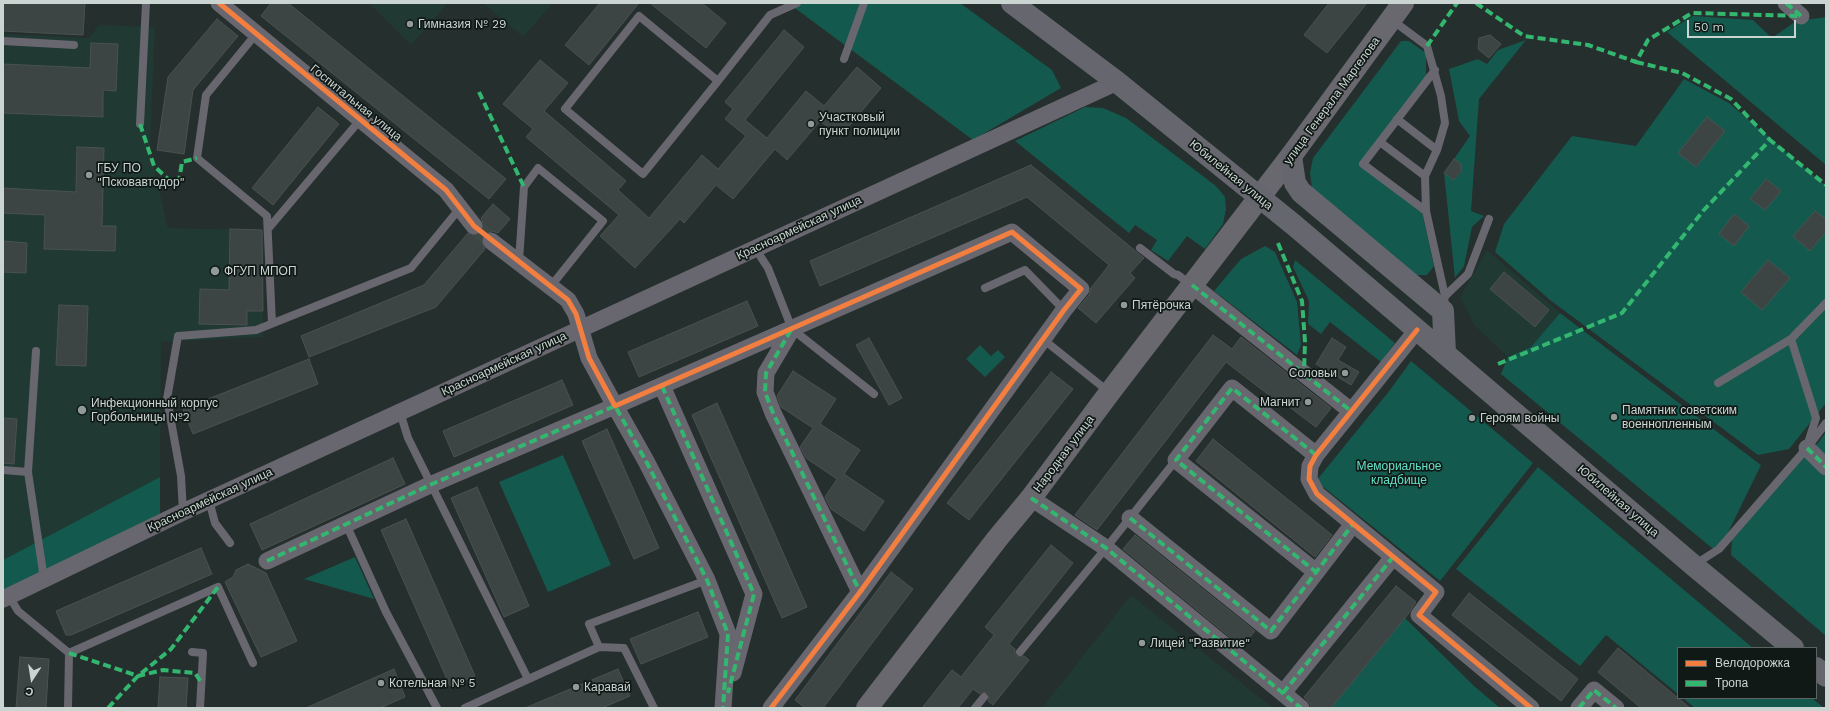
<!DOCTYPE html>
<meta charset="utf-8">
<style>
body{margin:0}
#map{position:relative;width:1829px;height:711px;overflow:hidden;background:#252f2d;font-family:"Work Sans",sans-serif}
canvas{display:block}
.frame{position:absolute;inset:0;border:4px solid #cad5d2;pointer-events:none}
.legend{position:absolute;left:1677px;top:647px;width:140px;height:52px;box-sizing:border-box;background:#111917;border:1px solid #5b6462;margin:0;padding:5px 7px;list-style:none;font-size:12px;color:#cad5d2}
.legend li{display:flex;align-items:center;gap:8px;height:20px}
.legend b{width:20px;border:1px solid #5b6462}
.north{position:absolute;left:12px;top:659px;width:40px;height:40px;-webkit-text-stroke:3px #111917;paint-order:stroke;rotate:192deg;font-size:11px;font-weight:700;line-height:16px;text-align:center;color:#cad5d2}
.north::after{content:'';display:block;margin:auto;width:14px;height:18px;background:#cad5d2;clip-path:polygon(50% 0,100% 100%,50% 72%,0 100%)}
.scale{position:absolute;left:1687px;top:20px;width:109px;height:18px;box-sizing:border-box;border:2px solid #cad5d2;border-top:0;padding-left:5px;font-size:12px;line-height:14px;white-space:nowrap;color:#cad5d2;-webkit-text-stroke:3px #111917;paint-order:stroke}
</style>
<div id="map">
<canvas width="1829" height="711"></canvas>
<div class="frame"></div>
<ul class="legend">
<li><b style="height:5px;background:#f27e40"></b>Велодорожка</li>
<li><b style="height:5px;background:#33b770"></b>Тропа</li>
</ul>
<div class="north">С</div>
<div class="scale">50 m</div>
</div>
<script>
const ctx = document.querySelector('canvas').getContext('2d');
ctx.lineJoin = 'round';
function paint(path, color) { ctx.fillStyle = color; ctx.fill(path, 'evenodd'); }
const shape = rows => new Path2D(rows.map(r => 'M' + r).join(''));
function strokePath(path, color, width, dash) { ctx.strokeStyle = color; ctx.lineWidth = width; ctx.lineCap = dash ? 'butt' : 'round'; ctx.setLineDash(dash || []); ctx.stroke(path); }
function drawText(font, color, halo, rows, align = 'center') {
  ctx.font = font + ' "Work Sans",sans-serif'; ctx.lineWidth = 3.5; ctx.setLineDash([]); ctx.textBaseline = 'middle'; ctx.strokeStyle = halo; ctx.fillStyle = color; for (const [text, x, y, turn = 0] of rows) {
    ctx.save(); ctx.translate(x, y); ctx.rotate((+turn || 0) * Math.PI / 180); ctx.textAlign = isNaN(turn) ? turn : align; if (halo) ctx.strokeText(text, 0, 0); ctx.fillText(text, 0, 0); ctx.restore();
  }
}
const built = shape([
 [369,3,448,3,411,45],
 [483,3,553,3,523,37],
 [99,25,155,27,150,151,168,228,264,230,263,337,161,342,160,477,3,560,3,34,89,38],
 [1487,250,1560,313,1531,347,1508,357,1475,326,1460,297],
 [1131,595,1273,708,1042,708]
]);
const green = shape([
 [788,3,960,3,1052,70,1061,88,973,140],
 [1693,16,1753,20,1772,38,1796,21,1826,17,1826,165,1667,32],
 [1526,40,1479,99,1471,211,1484,216,1472,227,1464,266,1455,278,1444,173,1454,180,1461,172,1461,164,1454,159,1470,136,1459,121,1449,69,1478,59,1487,64,1498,50],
 [1401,41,1409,41,1426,53,1426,79,1360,166,1422,212,1434,266,1427,275,1414,275,1312,189,1310,173,1313,158],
 [1684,79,1729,103,1826,186,1826,403,1789,449,1758,455,1550,300,1495,252,1504,224,1572,136,1636,146],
 [1085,107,1103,108,1126,118,1216,186,1225,197,1226,209,1223,224,1205,249,1187,236,1168,261,1151,250,1157,240,1135,225,1129,233,1015,141],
 [1265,246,1275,252,1297,302,1301,345,1297,355,1214,291,1241,259],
 [1295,260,1395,343,1381,362,1330,322,1321,334,1308,324,1309,301,1293,267],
 [1560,313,1761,465,1718,553,1501,374,1508,357,1531,347],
 [980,345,991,356,998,350,1005,357,985,377,966,359],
 [1411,361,1533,463,1440,581,1316,481,1390,390],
 [1826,432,1826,636,1731,555,1732,540,1799,460,1817,444],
 [563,455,611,565,548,592,499,482],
 [1538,467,1753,648,1678,648,1678,694,1606,635,1580,666,1456,569],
 [160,477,160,514,3,596,3,560],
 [355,557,374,599,304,579],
 [1405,618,1474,686,1500,708,1331,708],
 [1683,698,1812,698,1824,708,1695,708]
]);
const building = shape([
 [3,3,85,3,83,35,3,31,3,3],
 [271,3,288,3,506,179,489,199,261,16,271,3],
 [600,3,639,3,589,65,565,45,600,3],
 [650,3,702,3,726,23,706,48,650,3],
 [1329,3,1367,3,1327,53,1304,35,1329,3],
 [217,19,238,36,193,90,184,154,157,150,168,77,217,19],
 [784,30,804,47,745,120,767,138,806,91,824,106,857,67,881,88,840,137,820,121,787,160,775,149,733,199,716,185,684,223,680,219,635,268,600,236,619,215,526,137,533,129,503,104,540,60,568,83,544,111,626,181,618,190,649,218,702,155,718,169,746,136,725,119,733,109,725,102,784,30],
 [1490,35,1501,44,1489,58,1478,49,1479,38,1490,35],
 [91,43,118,44,116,91,103,90,103,117,3,113,3,64,90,68,91,43],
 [318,107,339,124,273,205,252,188,318,107],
 [1707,117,1725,131,1696,167,1678,153,1707,117],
 [77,147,104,148,102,226,116,226,115,251,44,249,45,215,3,213,3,188,76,192,77,147],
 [1454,159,1461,164,1461,171,1454,180,1444,173,1454,159],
 [1031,165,1144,258,1130,273,1135,278,1096,323,1078,308,1089,295,1091,288,1109,265,1027,197,820,286,810,261,1031,165],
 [1766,179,1781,191,1765,210,1750,199,1766,179],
 [493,204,510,219,498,233,492,231,483,235,481,240,485,249,436,307,309,357,301,336,424,285,468,233,475,236,480,234,484,225,481,218,493,204],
 [1815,211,1826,219,1826,232,1810,251,1793,236,1815,211],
 [1734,214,1749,226,1734,246,1719,234,1734,214],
 [230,229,262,230,263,311,247,311,247,325,199,324,200,289,229,290,230,229],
 [3,241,27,243,26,273,3,272,3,241],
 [1768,260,1790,278,1762,310,1741,292,1768,260],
 [1504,272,1549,310,1535,327,1490,289,1504,272],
 [747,301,758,326,639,377,628,352,747,301],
 [59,305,88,306,86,366,56,365,59,305],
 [1213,335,1232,349,1241,337,1331,408,1316,427,1280,400,1278,402,1226,362,1097,530,1075,515,1213,335],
 [869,338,902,398,889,405,856,345,869,338],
 [1332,338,1346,347,1338,360,1359,372,1351,385,1316,364,1332,338],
 [309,359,318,384,193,434,183,409,309,359],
 [793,371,836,399,820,424,860,450,844,474,884,501,864,531,831,509,825,497,837,479,806,458,800,447,813,428,781,407,777,396,793,371],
 [1051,372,1073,389,969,520,947,503,1051,372],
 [562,380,573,405,454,457,443,431,562,380],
 [717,403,807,607,782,618,692,415,717,403],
 [3,418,17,419,14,464,3,463,3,418],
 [607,429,659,548,634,559,582,441,607,429],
 [1213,439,1332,535,1315,557,1196,461,1213,439],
 [393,458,405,484,262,550,250,524,393,458],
 [477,487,529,606,504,617,451,498,477,487],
 [406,519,475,676,450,686,381,530,406,519],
 [1135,535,1255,631,1242,647,1123,549,1135,535],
 [1051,545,1073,563,1009,644,1015,649,1015,654,1017,656,1024,656,1029,660,993,705,988,701,989,695,987,693,982,692,980,694,973,689,958,708,922,708,952,670,961,677,994,635,985,627,1051,545],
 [201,548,212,574,71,635,66,635,56,611,201,548],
 [248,564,266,573,297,641,261,657,225,582,233,577,236,570,248,564],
 [891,572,913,589,823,708,805,708,795,700,891,572],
 [1396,586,1416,602,1409,613,1331,708,1311,708,1310,704,1304,697,1396,586],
 [1469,593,1578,679,1561,701,1452,615,1469,593],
 [698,612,708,637,641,664,630,639,698,612],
 [1618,648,1690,708,1641,708,1598,672,1618,648],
 [20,657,49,659,46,708,16,708,20,657],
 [394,669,405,697,380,708,306,708,394,669],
 [618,669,630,696,602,708,525,708,618,669],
 [160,677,188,678,186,708,158,708,160,677]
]);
const streetTunnel = shape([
 [474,226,491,241]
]);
const lane = shape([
 [1392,20,1427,46,1441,96,1445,123,1437,150,1425,176,1426,211,1445,296,1443,309],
 [256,34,206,95,197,158,267,216,272,323],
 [3,41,74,45],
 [844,59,864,3],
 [718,81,639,16,565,109,643,174,718,81,770,15,797,3],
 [1397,119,1437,150],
 [140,124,146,3],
 [1380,142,1425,176],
 [1426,211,1363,164,1435,70],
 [268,229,360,120],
 [755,248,768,268,792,329,874,394],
 [1140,248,1174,274,1178,275,1191,285],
 [519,261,524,187,538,168,603,221,551,286],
 [985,288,1025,270,1064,310],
 [1445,296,1468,274,1489,219],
 [1791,339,1816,418,1808,443],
 [1044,340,1109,392],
 [1718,383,1791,339,1826,303],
 [400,412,408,438,528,679],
 [3,470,28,472,44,579],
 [28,472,36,351],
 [209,500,215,523,230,543],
 [183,512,181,476,167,399,178,336,256,330,411,268,460,208],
 [346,524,386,612,437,708],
 [1694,565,1719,549,1807,448,1826,423],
 [9,596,18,611,69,653],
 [599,647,624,648,654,708],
 [192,652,203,653,200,708],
 [1020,652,1106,548,1176,460],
 [68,708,69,653,218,587,253,663],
 [465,708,599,647,589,624,707,580],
 [975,708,984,697]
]);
const street = shape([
 [219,3,446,190,474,226],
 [1786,3,1801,16],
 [491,241,568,300,576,314,589,358,615,406,1012,232,1081,289,1064,310,860,592,771,708],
 [1192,285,1351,411],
 [792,329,766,373,765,392,773,413,860,592],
 [1417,330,1316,455,1310,466,1309,479,1317,494,1436,592,1419,615,1531,708],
 [662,386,754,594,733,673],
 [1807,448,1826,467],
 [1316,455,1232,388,1176,460,1316,572],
 [1031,498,1106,548,1301,708],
 [1130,518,1271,631,1353,524],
 [267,561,432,484,615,406,646,461,707,580,728,634,723,708],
 [3,599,183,512,1117,82],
 [1283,693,1393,557],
 [1579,708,1594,690,1616,708]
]);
const secondary = shape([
 [867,708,997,539,1031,498,1110,392,1291,156,1403,3]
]);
const primary = shape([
 [1012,3,1117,82,1294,225,1693,565,1793,648],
 [1291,156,1295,183,1301,192,1443,311,1445,353],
 [1816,668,1826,676]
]);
const quiet = shape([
 [1476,3,1524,36,1588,45,1636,62,1648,40,1692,13,1801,16],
 [1786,3,1801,16],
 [1427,46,1457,3],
 [1636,62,1682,73,1731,99,1770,140],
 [479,92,524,187],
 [140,124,154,166,169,180,179,181,182,162,197,158],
 [1278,243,1302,301,1305,342,1304,373],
 [1192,285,1351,411],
 [791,330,766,373,765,392,773,413,860,592],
 [1498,364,1622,313,1703,211,1770,140,1826,185],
 [662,386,754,594,728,693],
 [1807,448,1826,467],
 [1316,455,1232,388,1176,460,1316,572],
 [1031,498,1106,548,1301,708],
 [1130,518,1271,631,1353,524],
 [267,561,432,484,615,406,646,461,707,580,728,634,723,708],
 [69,653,138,676,163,670,195,673,201,682],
 [1283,693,1393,557],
 [108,708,138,676,171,649,218,587],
 [1579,708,1594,690,1616,708]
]);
const cycleway = shape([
 [219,3,446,190,474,226,568,300,576,314,589,358,615,406,1012,232,1081,289,1064,310,860,592,771,708],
 [1417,330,1316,455,1310,466,1309,479,1317,494,1436,592,1419,615,1531,708]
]);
const markers = [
 [410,24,4,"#909b98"],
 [811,124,4,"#909b98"],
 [89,175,4,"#909b98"],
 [215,271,5,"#909b98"],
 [1124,305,4,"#909b98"],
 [1345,373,4,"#909b98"],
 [1308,402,4,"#909b98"],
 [82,410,5,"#909b98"],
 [1614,417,4,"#909b98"],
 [1472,418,4,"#909b98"],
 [1142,643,4,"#909b98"],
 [381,683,4,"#909b98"],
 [576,687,4,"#909b98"]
];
const poiNames = [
 ["Гимназия № 29",418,24],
 ["Участковый",819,117],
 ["пункт полиции",819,131],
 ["ГБУ ПО",97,168],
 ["\"Псковавтодор\"",97,182],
 ["ФГУП МПОП",224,271],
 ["Пятёрочка",1132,305],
 ["Соловьи",1337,373,"right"],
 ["Магнит",1300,402,"right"],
 ["Инфекционный корпус",91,403],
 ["Горбольницы №2",91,417],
 ["Памятник советским",1622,410],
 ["военнопленным",1622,424],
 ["Героям войны",1480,418],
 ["Лицей \"Развитие\"",1150,643],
 ["Котельная № 5",389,683],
 ["Каравай",584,687]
];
const streetNames = [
 ["улица Генерала Маргелова",1332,101,-54],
 ["Госпитальная улица",356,103,39],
 ["Юбилейная улица",1231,175,39],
 ["Красноармейская улица",799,228,-25],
 ["Красноармейская улица",504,364,-25],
 ["Народная улица",1064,454,-53],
 ["Красноармейская улица",210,500,-25],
 ["Юбилейная улица",1618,501,41]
];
const parkNames = [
 ["Мемориальное",1399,466],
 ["кладбище",1399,480]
];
paint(built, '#203933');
paint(green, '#14594d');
paint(building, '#3c4543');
strokePath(building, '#4a5250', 1);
strokePath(streetTunnel, '#3e4846', 17, [17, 8]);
strokePath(lane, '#68666e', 8);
strokePath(street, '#68666e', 17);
strokePath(secondary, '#69686f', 22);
strokePath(primary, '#66666e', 22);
strokePath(quiet, '#33b770', 4, [8, 4]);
strokePath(cycleway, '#f27e40', 5);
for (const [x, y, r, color] of markers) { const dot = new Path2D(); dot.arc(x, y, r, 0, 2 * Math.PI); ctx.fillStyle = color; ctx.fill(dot); strokePath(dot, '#111917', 1.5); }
drawText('12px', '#cad5d2', '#111917', poiNames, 'left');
drawText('12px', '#cad5d2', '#111917', streetNames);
drawText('12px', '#63e3c8', '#111917', parkNames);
</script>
